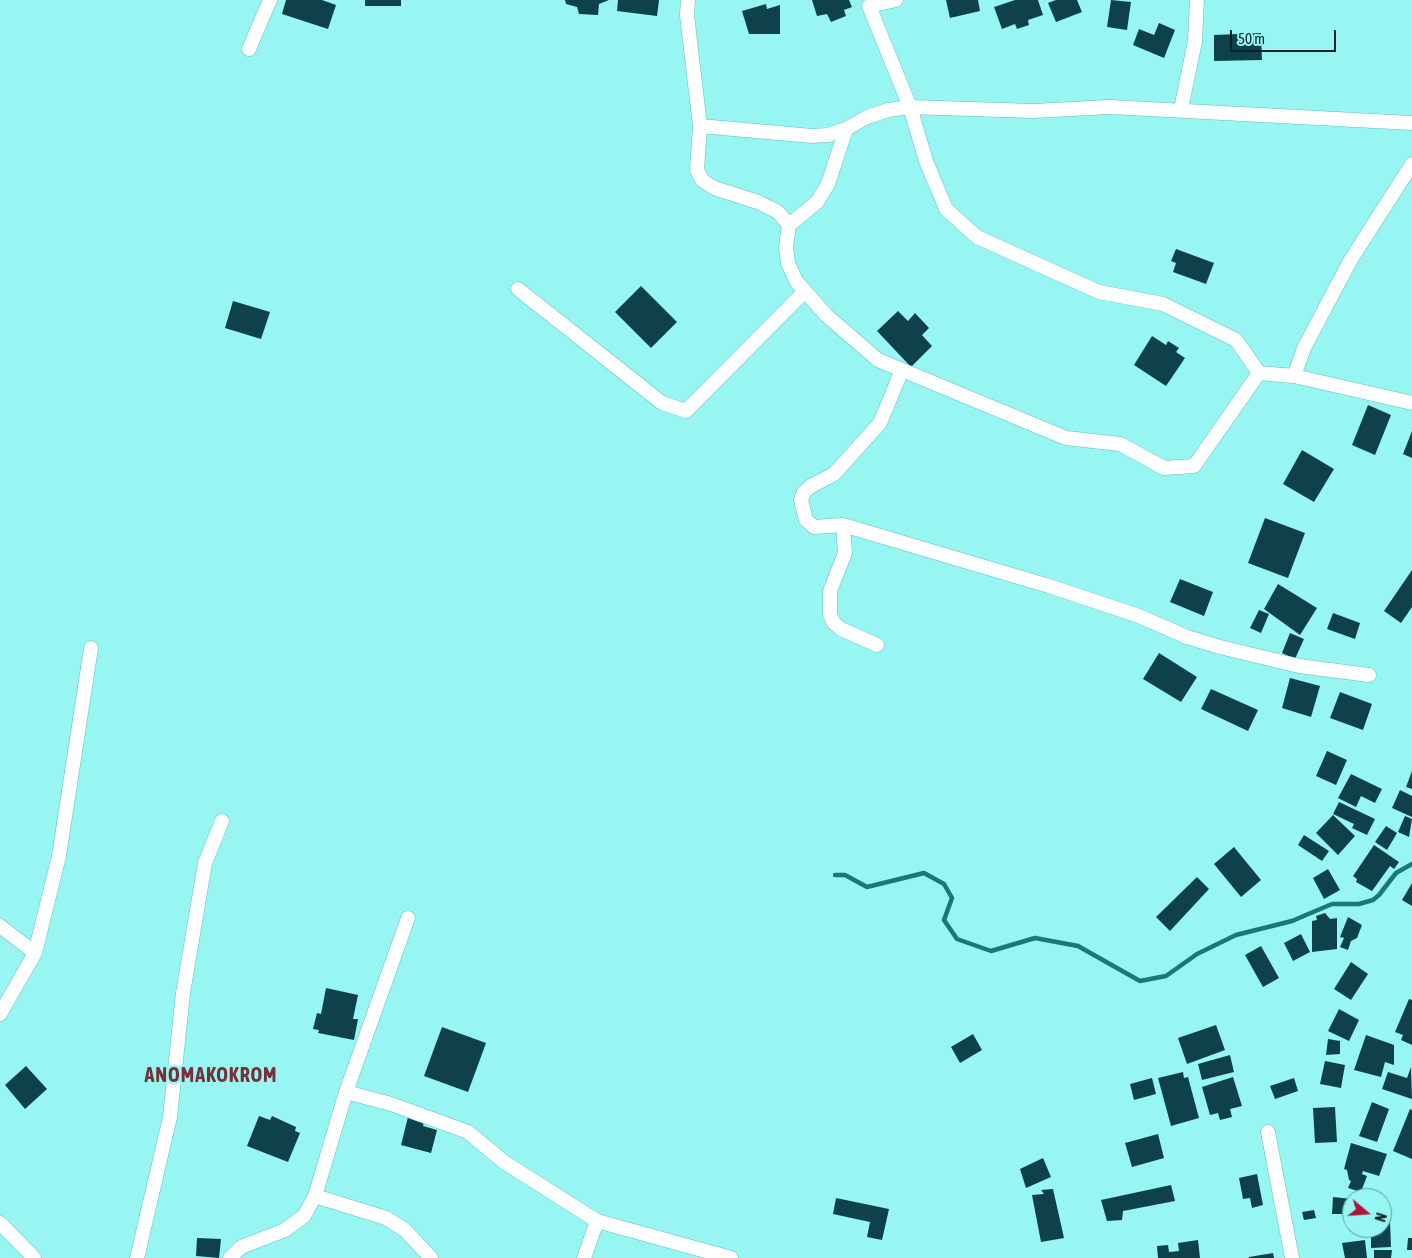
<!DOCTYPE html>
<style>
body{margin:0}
#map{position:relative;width:1412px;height:1258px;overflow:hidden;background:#97f5f2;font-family:"Asap Condensed",sans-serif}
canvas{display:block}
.north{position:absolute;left:1342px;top:1188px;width:50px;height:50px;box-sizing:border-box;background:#97f5f2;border:1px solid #5da19f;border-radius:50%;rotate:108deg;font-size:14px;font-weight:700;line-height:20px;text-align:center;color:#052423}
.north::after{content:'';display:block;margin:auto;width:18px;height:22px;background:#ab163f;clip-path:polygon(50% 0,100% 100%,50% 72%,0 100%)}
.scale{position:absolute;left:1230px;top:30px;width:106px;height:22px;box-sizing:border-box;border:2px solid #052423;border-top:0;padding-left:6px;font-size:15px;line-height:18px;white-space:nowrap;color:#052423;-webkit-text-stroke:4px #97f5f2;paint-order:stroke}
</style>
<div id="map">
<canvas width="1412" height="1258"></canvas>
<div class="north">N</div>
<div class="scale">50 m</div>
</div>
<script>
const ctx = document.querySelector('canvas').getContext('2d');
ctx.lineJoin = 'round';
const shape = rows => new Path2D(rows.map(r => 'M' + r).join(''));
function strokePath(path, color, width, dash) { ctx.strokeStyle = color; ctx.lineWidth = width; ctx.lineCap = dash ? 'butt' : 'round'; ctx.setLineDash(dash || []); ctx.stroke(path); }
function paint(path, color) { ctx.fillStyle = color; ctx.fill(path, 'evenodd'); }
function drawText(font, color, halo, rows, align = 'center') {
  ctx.font = font + ' "Asap Condensed",sans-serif'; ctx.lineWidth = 5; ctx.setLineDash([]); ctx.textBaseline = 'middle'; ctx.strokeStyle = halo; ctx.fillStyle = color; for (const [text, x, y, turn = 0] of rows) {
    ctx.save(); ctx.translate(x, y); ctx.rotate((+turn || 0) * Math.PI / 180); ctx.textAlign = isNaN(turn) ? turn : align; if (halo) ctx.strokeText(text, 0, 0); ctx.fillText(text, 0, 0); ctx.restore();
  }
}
const stream = shape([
 [835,875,845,875,867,887,924,873,944,884,952,898,944,920,957,939,991,951,1035,938,1078,946,1140,981,1166,976,1197,954,1236,935,1292,921,1332,904,1359,904,1373,900,1379,895,1396,873,1412,864]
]);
const building = shape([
 [286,0,322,0,336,5,328,29,282,14],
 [365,0,401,0,401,6,365,6],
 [565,0,609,0,599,4,598,15,579,14,577,7,566,4],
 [618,0,659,0,657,16,617,11],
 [812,0,849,0,852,7,844,10,846,16,831,22,827,14,817,16],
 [946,0,978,0,980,11,950,18],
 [1015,0,1038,0,1043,15,1028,20,1029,25,1017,29,1015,24,1002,29,994,7],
 [1056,0,1077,0,1082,12,1056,22,1048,3],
 [1111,0,1131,2,1127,30,1107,27],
 [766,4,767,9,780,5,780,34,749,34,742,11],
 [1159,23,1175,30,1164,58,1133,45,1139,29,1154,35],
 [1261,33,1262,60,1214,61,1214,35],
 [1176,249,1214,263,1206,284,1173,272,1176,263,1171,261],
 [641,286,677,322,651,348,615,312],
 [233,301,270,312,261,339,225,328],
 [898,311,908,321,915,313,929,328,922,335,932,346,911,367,877,331],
 [1152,336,1166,345,1168,341,1179,348,1176,352,1185,358,1166,386,1134,365],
 [1368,405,1391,415,1375,455,1352,445],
 [1412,431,1412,458,1403,454],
 [1302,450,1334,469,1314,502,1283,484],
 [1265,518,1305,533,1288,578,1248,563],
 [1412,570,1412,607,1401,623,1384,611],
 [1180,579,1213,592,1204,616,1170,602],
 [1278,584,1317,608,1300,635,1264,609],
 [1259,610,1269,614,1261,633,1250,628],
 [1333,613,1360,623,1355,639,1327,629],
 [1290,633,1304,639,1295,659,1282,653],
 [1159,653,1197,677,1181,702,1143,679],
 [1290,678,1320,686,1311,717,1282,708],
 [1211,689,1258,710,1248,731,1201,709],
 [1340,692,1372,704,1363,730,1330,718],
 [1327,751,1347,760,1336,785,1316,776],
 [1412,771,1412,789,1406,787],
 [1351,774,1382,789,1375,803,1361,796,1356,807,1338,798],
 [1400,790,1412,796,1412,817,1392,808],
 [1339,802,1375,819,1367,835,1352,828,1354,824,1333,814],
 [1333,815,1355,836,1338,855,1316,833],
 [1405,816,1412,819,1409,837,1398,832],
 [1386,826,1397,833,1387,850,1375,842],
 [1304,835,1329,851,1322,861,1298,845],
 [1374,845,1399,862,1394,869,1390,866,1372,891,1356,882,1357,879,1353,876],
 [1234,847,1261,880,1241,897,1214,864],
 [1328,869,1340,890,1324,899,1313,878],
 [1197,877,1209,889,1170,931,1156,917],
 [1412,883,1412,906,1402,900],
 [1325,913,1330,919,1337,918,1337,949,1312,952,1312,921,1317,920,1316,916],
 [1348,917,1362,925,1357,938,1351,941,1348,950,1340,947,1344,938,1340,937],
 [1301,934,1310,952,1293,961,1284,943],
 [1261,946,1279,978,1263,987,1245,955],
 [1351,962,1368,974,1351,1000,1334,989],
 [326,988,358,995,353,1019,358,1019,354,1040,318,1033,319,1030,313,1029,317,1013,321,1014],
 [1409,999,1412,1000,1412,1045,1401,1040,1403,1035,1395,1032],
 [1339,1009,1359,1020,1349,1041,1328,1031],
 [1216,1025,1225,1050,1187,1064,1178,1038],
 [442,1027,486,1043,468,1092,424,1076],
 [973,1034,982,1050,960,1063,951,1047],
 [1366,1035,1394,1045,1394,1065,1385,1062,1381,1077,1354,1070],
 [1328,1039,1340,1041,1340,1054,1326,1055],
 [1230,1055,1234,1072,1202,1080,1198,1064],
 [1325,1061,1345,1065,1341,1088,1320,1084],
 [26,1066,47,1089,25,1109,5,1085],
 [1411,1067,1412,1099,1382,1089,1388,1072,1407,1078],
 [1183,1072,1184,1078,1188,1077,1199,1118,1171,1126,1158,1078],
 [1233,1077,1242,1106,1230,1109,1232,1117,1220,1120,1218,1113,1210,1115,1202,1087],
 [1152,1078,1156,1094,1134,1100,1130,1084],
 [1294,1078,1298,1091,1275,1099,1270,1086],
 [1372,1102,1389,1109,1377,1142,1359,1136],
 [1335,1107,1337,1142,1315,1143,1313,1108],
 [1410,1109,1412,1110,1412,1159,1393,1151],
 [259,1116,270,1120,272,1116,296,1127,295,1131,300,1133,288,1162,247,1146],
 [408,1117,424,1121,423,1126,437,1130,431,1153,401,1145],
 [1158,1134,1164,1158,1132,1167,1125,1143],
 [1351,1143,1387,1154,1379,1176,1363,1171,1362,1174,1367,1176,1361,1192,1348,1188,1351,1181,1349,1180,1347,1170,1344,1169],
 [1043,1158,1051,1177,1026,1188,1020,1169],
 [1257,1174,1263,1205,1252,1208,1250,1198,1243,1199,1239,1178],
 [1171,1185,1175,1201,1123,1211,1122,1220,1107,1221,1101,1200],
 [1053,1189,1064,1238,1041,1242,1032,1195,1044,1194,1041,1190],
 [1333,1197,1352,1199,1352,1211,1344,1210,1344,1214,1332,1214],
 [836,1198,889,1209,882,1240,867,1237,870,1222,833,1214],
 [1314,1210,1316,1218,1304,1220,1302,1212],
 [1382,1221,1390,1221,1391,1247,1371,1248,1371,1228,1382,1228],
 [197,1238,221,1239,219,1258,196,1256],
 [1408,1238,1412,1238,1412,1250,1407,1250],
 [1198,1240,1200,1258,1158,1258,1157,1246,1168,1245,1169,1252,1179,1251,1178,1243],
 [1365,1240,1367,1258,1345,1258,1342,1243],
 [1374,1250,1392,1250,1391,1258,1374,1258],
 [1273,1253,1274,1258,1249,1258,1249,1257]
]);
const minor = shape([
 [688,0,687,15,700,126,697,170,702,180,714,188,758,202,778,212,789,225,786,247,788,263,796,281,826,315,878,360,1066,438,1120,444,1164,468,1194,466,1259,373],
 [896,0,869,6,910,107,926,161,946,209,977,237,1099,292,1163,304,1236,340,1259,373],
 [249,49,270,0],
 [1181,109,1195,41,1197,0],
 [700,126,812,136,828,135,846,129,867,117,888,110,910,107,1033,111,1110,107,1412,123],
 [789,225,817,202,828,184,846,129],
 [518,289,662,403,686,411,805,291],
 [1259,373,1294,376,1412,403],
 [1294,376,1304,348,1350,261,1412,164],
 [843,525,1049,586,1139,616,1187,637,1220,647,1299,666,1369,675],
 [877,645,841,629,834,623,830,615,830,591,845,553,843,525,814,527,806,520,801,500,804,492,811,486,834,474,880,423,902,370],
 [0,926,35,953,0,1014],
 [35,953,59,856,91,648],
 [346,1092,391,1104,468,1132,504,1162,597,1221,731,1258],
 [1268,1132,1292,1258],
 [315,1196,386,1218,405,1230,431,1258],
 [0,1223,34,1258],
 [137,1258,170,1117,183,993,205,863,222,821],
 [230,1258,241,1247,285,1230,304,1216,315,1196,346,1092,408,918],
 [584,1258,597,1221]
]);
const districtNames = [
 ["ANOMAKOKROM",211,1076]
];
strokePath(stream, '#197978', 4.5);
paint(building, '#0f414b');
strokePath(minor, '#62c0be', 15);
strokePath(minor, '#fff', 14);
ctx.letterSpacing = '1px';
drawText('bold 20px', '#77303a', '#97f5f2', districtNames);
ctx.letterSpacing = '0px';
</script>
